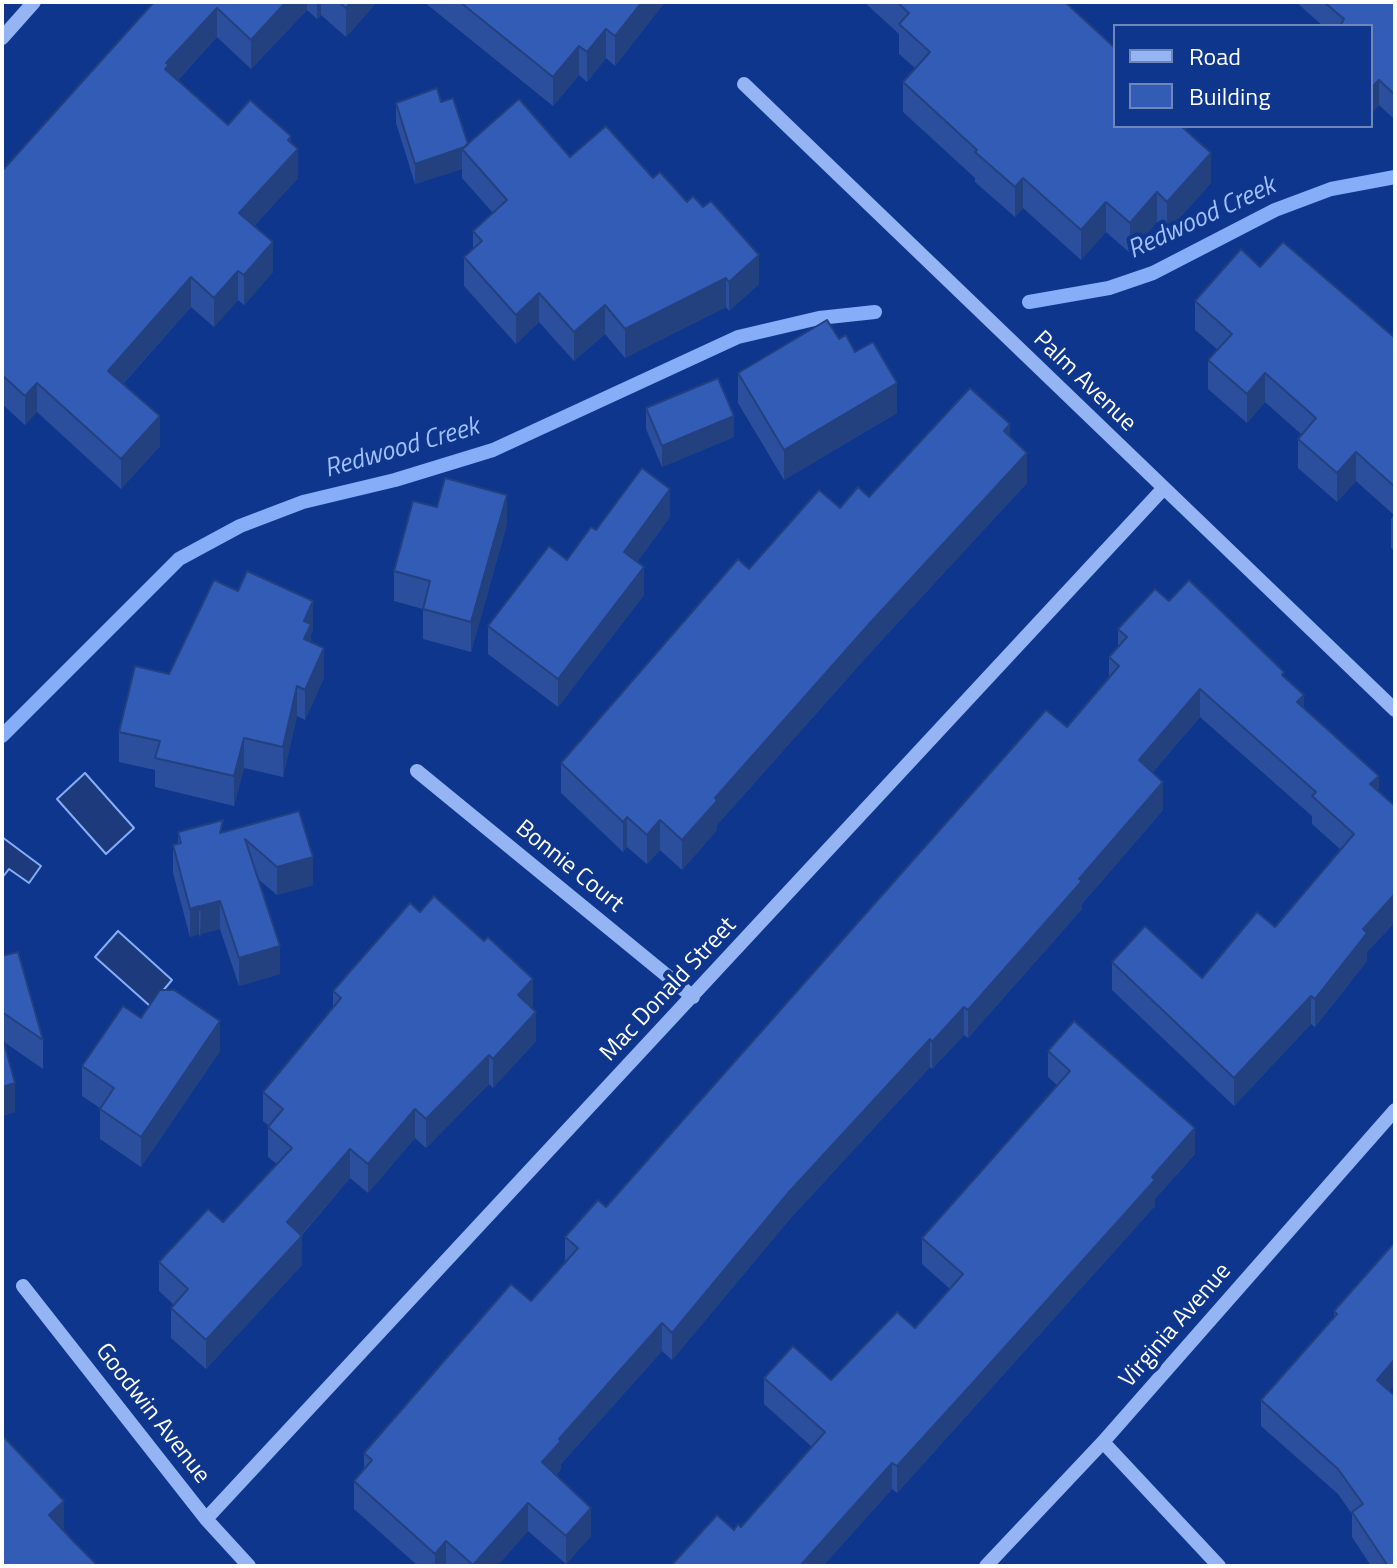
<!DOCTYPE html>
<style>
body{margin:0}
#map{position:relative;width:1397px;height:1568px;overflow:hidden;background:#0f368d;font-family:"Titillium Web",sans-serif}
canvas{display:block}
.frame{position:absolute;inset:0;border:4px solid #fff;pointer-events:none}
.legend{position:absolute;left:1113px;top:24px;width:260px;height:104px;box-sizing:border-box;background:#0f368d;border:2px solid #6f86bb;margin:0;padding:10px 14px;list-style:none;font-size:24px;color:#fff}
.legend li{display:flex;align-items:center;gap:16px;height:40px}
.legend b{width:40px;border:2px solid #6f86bb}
</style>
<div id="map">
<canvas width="1397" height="1568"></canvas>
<div class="frame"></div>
<ul class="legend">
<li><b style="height:10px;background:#95b4f3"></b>Road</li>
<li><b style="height:22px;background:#325cb5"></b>Building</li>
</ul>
</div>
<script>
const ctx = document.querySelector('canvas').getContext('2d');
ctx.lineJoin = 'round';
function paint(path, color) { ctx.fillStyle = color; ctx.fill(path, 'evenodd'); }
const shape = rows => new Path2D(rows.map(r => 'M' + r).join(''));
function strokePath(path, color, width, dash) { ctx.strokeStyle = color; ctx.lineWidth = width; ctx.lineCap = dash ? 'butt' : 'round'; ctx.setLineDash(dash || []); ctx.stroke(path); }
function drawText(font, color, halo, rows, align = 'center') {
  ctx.font = font + ' "Titillium Web",sans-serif'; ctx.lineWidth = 8; ctx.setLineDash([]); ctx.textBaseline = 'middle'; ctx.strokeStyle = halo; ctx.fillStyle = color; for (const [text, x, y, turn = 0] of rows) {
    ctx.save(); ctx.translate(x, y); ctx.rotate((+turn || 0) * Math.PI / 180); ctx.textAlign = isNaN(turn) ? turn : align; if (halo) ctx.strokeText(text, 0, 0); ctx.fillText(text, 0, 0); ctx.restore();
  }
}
const water = shape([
 [85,773,134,828,106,854,57,799,85,773],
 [2,837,41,866,29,883,9,869,2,878,2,837],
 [118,931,172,980,150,1006,95,957,118,931]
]);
const stream = shape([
 [1029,302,1109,288,1153,273,1275,210,1331,189,1395,177],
 [2,736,179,559,240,526,303,502,395,480,493,450,738,337,819,318,875,312]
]);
const minor = shape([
 [2,38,34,2],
 [744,84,1395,710],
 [417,771,693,997],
 [23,1286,206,1519,249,1566],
 [1103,1442,1219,1566],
 [206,1519,1163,489],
 [986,1566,1103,1442,1395,1110]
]);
const wall = shape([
 [154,2,377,2,346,37,321,15,317,19,307,10,251,69,217,37,178,80,228,125,291,142,298,178,254,226,273,272,244,305,238,300,214,327,191,307,123,384,160,446,121,489,37,412,25,425,2,404,2,171],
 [424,2,665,2,615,66,606,58,587,82,579,75,553,106],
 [864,2,1065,2,1115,126,1188,126,1185,130,1211,183,1167,232,1157,222,1130,253,1106,232,1081,260,1023,208,1015,217,975,182,975,178,903,112,903,82,915,68,899,54,899,34],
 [1296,2,1395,2,1393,118,1379,105,1371,113,1371,26,1323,26],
 [441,102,468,144,570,157,653,178,759,284,729,311,726,307,625,358,605,334,574,361,539,322,516,344,464,286,464,257,473,249,473,231,493,213,462,178,462,169,415,184,396,123,396,103],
 [1260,267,1395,338,1395,551,1391,548,1391,519,1394,515,1356,481,1337,502,1298,468,1298,439,1301,434,1265,402,1247,423,1208,389,1208,360,1218,350,1195,330,1195,301],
 [855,352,897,413,784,480,738,403,738,373],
 [646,408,734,437,662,467,646,429],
 [1010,437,1027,483,870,653,717,825,717,830,682,870,660,850,647,864,627,847,623,852,561,793,561,763,749,569,840,508,869,497],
 [670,517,637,562,644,595,558,707,488,654,488,626,567,560,596,530],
 [507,524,471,652,423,639,423,609,394,601,394,571],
 [1169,601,1284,677,1304,708,1379,791,1395,806,1395,922,1367,952,1367,961,1315,1027,1311,1024,1234,1106,1112,990,1112,962,1202,978,1275,927,1341,850,1312,824,1312,816,1200,717,1153,772,1163,810,1082,904,1082,909,968,1038,964,1035,932,1069,930,1067,789,1220,672,1360,662,1351,561,1464,561,1469,556,1475,591,1536,566,1564,528,1531,497,1566,418,1566,354,1509,354,1481,364,1470,364,1453,531,1301,565,1263,565,1237,606,1207,1067,727,1109,678,1109,657,1118,647,1118,629],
 [313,631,311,634,311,642,324,678,305,720,297,716,283,777,244,768,234,806,155,787,155,770,119,762,119,732,169,674],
 [299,811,313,885,277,895,258,879,280,974,239,986,220,929,201,934,200,938,199,934,190,937,173,873,173,845,178,844,178,832,223,832],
 [2,956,43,1040,43,1069,4,1042,15,1112,2,1116],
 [333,991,533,1009,536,1041,493,1088,489,1084,426,1148,415,1138,368,1193,350,1178,302,1235,302,1265,206,1369,171,1338,171,1308,174,1305,159,1291,159,1262,223,1222,277,1164,268,1157,268,1127,269,1126,263,1121,263,1092,333,1008],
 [141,1018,220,1051,141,1167,100,1139,100,1108,82,1096,82,1066],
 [1048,1051,1195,1154,1155,1199,1155,1206,897,1493,892,1489,823,1566,671,1566,741,1527,812,1447,764,1404,764,1378,831,1380,915,1328,950,1289,922,1264,922,1238,1057,1085,1048,1077],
 [1395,1242,1395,1384,1389,1391,1395,1566,1371,1566,1352,1537,1352,1514,1338,1494,1261,1426,1261,1400,1334,1318,1334,1311]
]);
const shadedWall = shape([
 [286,2,307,2,307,10,251,69,251,40],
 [317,2,321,2,321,15,317,19],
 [351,2,377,2,346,37,346,8],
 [642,2,665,2,615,66,615,36],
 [217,8,217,37,169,89,165,98,166,63],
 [606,29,606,58,587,82,587,52],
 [579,46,579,75,553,106,553,77],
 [1379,80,1379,105,1371,113,1371,88],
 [1395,90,1395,116,1393,118,1393,93],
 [291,136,291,156,298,149,298,178,239,243,239,213],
 [468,146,462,149,462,169,415,184,415,164],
 [1211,153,1211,183,1167,232,1167,202],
 [1023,178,1023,208,1015,217,1015,187],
 [1157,192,1157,222,1130,253,1130,223],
 [1106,202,1106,232,1081,260,1081,230],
 [273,242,273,272,244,305,244,275],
 [759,255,759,284,729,311,729,282],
 [238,271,238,300,214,327,214,298],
 [191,277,191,307,108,400,108,371],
 [726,278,726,307,625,358,625,329],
 [539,293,539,322,516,344,516,315],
 [605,305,605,334,574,361,574,332],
 [1265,373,1265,402,1247,423,1247,394],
 [37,383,37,412,25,425,25,396],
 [897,383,897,413,784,480,784,450],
 [160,416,160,446,121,489,121,459],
 [734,416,734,437,662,467,662,446],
 [1010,424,1010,454,1004,431],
 [1356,452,1356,481,1337,502,1337,473],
 [1027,453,1027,483,870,653,717,825,717,830,682,870,682,840,715,798,870,623],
 [670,489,670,517,624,580,624,552],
 [507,495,507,524,471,652,471,622],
 [644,567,644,595,558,707,558,679],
 [313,601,313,631,311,634,311,654,304,649,304,621],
 [324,648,324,678,305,720,305,690],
 [297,686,297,716,283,777,283,747],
 [1200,689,1200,717,1139,788,1139,760],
 [1304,695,1304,723,1297,702],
 [244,738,244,768,234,806,234,776],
 [1379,776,1379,804,1370,784],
 [1163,782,1163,810,1082,904,1082,909,968,1038,968,1010],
 [627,817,627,847,623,852,623,822],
 [660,820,660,850,647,864,647,835],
 [313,857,313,885,277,895,277,867],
 [1395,894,1395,922,1367,952,1367,961,1315,1027,1315,999,1363,929],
 [220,901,220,929,201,934,200,938,201,906],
 [199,906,199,934,190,937,190,909],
 [280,946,280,974,239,986,239,958],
 [533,979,533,1008,518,995],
 [1311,996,1311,1024,1234,1106,1234,1078],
 [964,1007,964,1035,932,1069,932,1042],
 [536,1012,536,1041,493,1088,493,1059],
 [220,1021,220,1051,141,1167,141,1137],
 [930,1039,930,1067,789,1220,672,1360,672,1333,789,1192],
 [489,1055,489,1084,426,1148,426,1119],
 [15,1083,15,1112,2,1116,2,1087],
 [415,1109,415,1138,368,1193,368,1164],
 [1195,1128,1195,1154,1155,1199,1155,1206,897,1493,897,1466],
 [350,1149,350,1178,288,1250,302,1236,302,1265,206,1369,206,1340,287,1222],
 [662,1323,662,1351,561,1464,561,1469,542,1490,542,1462,559,1439],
 [1395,1359,1395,1384,1377,1405,1377,1380],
 [892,1463,892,1489,823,1566,800,1566],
 [64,1501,64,1530,49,1515],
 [528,1503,528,1531,497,1566,473,1566],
 [591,1508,591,1536,566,1564,566,1536],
 [446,1541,446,1566,435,1566,435,1554]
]);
const building = shape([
 [154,2,286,2,251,40,217,8,166,63,169,65,165,69,228,125,250,100,291,136,288,140,298,149,239,213,273,242,244,275,238,271,214,298,191,277,108,371,160,416,121,459,37,383,25,396,2,375,2,171,154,2],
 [339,2,351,2,346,8,339,2],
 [460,2,642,2,615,36,606,29,587,52,579,46,553,77,460,2],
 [897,2,1065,2,1115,48,1115,126,1181,126,1211,153,1167,202,1157,192,1130,223,1106,202,1081,230,1023,178,1015,187,975,152,977,150,903,82,930,52,899,24,909,13,897,2],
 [1324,2,1395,2,1395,90,1393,93,1379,80,1371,88,1371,26,1340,26,1344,19,1324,2],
 [437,88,441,102,453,98,468,144,465,147,415,164,396,103,437,88],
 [519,99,570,157,606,126,653,178,660,172,687,202,693,196,703,207,711,201,759,255,729,282,726,278,625,329,605,305,574,332,539,293,516,315,464,257,482,241,473,231,507,200,462,149,519,99],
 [1283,242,1395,338,1395,487,1356,452,1337,473,1298,439,1316,418,1265,373,1247,394,1208,360,1232,334,1195,301,1241,249,1260,267,1283,242],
 [827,320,839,339,846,335,855,352,873,342,897,383,784,450,738,373,827,320],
 [718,378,734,416,662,446,646,408,718,378],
 [970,388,1010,424,1004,431,1027,453,870,623,715,798,717,801,682,840,660,820,647,835,627,817,623,822,561,763,738,559,749,569,819,490,840,508,858,487,869,497,970,388],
 [642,468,670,489,624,552,644,567,558,679,488,626,549,546,567,560,591,527,596,530,642,468],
 [445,478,507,495,471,622,423,609,430,581,394,571,413,501,437,507,445,478],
 [247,571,313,601,304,621,311,624,304,639,324,648,305,690,297,686,283,747,244,738,234,776,155,758,160,741,119,732,135,666,169,674,214,580,238,591,247,571],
 [1189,580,1284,672,1282,675,1304,695,1297,702,1379,776,1370,784,1395,806,1395,894,1363,929,1367,933,1315,999,1311,996,1234,1078,1112,962,1145,926,1202,978,1257,912,1275,927,1354,834,1312,796,1316,792,1200,689,1139,760,1163,782,1079,879,1082,881,968,1010,964,1007,932,1042,930,1039,789,1192,672,1333,662,1323,559,1439,561,1441,542,1462,591,1508,566,1536,528,1503,473,1565,446,1541,435,1554,354,1481,372,1460,364,1453,511,1284,531,1301,578,1248,565,1237,598,1200,606,1207,1046,710,1067,727,1119,666,1109,657,1127,637,1118,629,1155,589,1169,601,1189,580],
 [299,811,313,857,277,867,245,839,280,946,239,958,220,901,201,906,200,910,199,906,190,909,173,845,181,843,178,832,223,820,220,833,299,811],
 [434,896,484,941,488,937,533,979,518,995,536,1012,493,1059,489,1055,426,1119,415,1109,368,1164,350,1149,287,1222,302,1236,206,1340,171,1308,188,1289,159,1262,208,1209,223,1222,292,1148,268,1127,283,1109,263,1092,341,998,333,991,410,903,420,912,434,896],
 [18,952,43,1040,2,1012,2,956,18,952],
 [160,990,174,990,220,1021,141,1137,100,1109,114,1088,82,1066,123,1006,141,1018,160,990],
 [1074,1021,1195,1128,1152,1177,1155,1180,969,1387,897,1466,892,1463,800,1566,671,1566,717,1515,734,1530,738,1524,741,1527,825,1432,764,1378,793,1346,831,1380,897,1312,915,1328,963,1274,922,1238,1070,1071,1048,1051,1074,1021],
 [2,1036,15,1083,2,1087,2,1036],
 [1395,1242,1395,1359,1377,1380,1395,1396,1395,1566,1388,1566,1352,1512,1363,1504,1338,1469,1261,1400,1337,1314,1334,1311,1395,1242],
 [2,1435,64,1501,49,1515,75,1543,98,1566,2,1566,2,1435]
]);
const streetNames = [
 ["Palm Avenue",1084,382,44],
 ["Bonnie Court",569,867,39],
 ["Mac Donald Street",669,990,-47],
 ["Virginia Avenue",1176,1326,-49],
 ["Goodwin Avenue",152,1414,52]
];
const waterNames = [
 ["Redwood Creek",1202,219,-25],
 ["Redwood Creek",402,449,-16]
];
paint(water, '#1d3b7c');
strokePath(water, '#86adf7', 2);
strokePath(stream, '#86adf7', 14);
strokePath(minor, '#95b4f3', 14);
paint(wall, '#2b4f9c');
paint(shadedWall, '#23407f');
paint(building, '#325cb5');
strokePath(building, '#23407f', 2);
drawText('24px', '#fff', '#0f368d', streetNames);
drawText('italic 26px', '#a1bffa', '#0f368d', waterNames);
</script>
